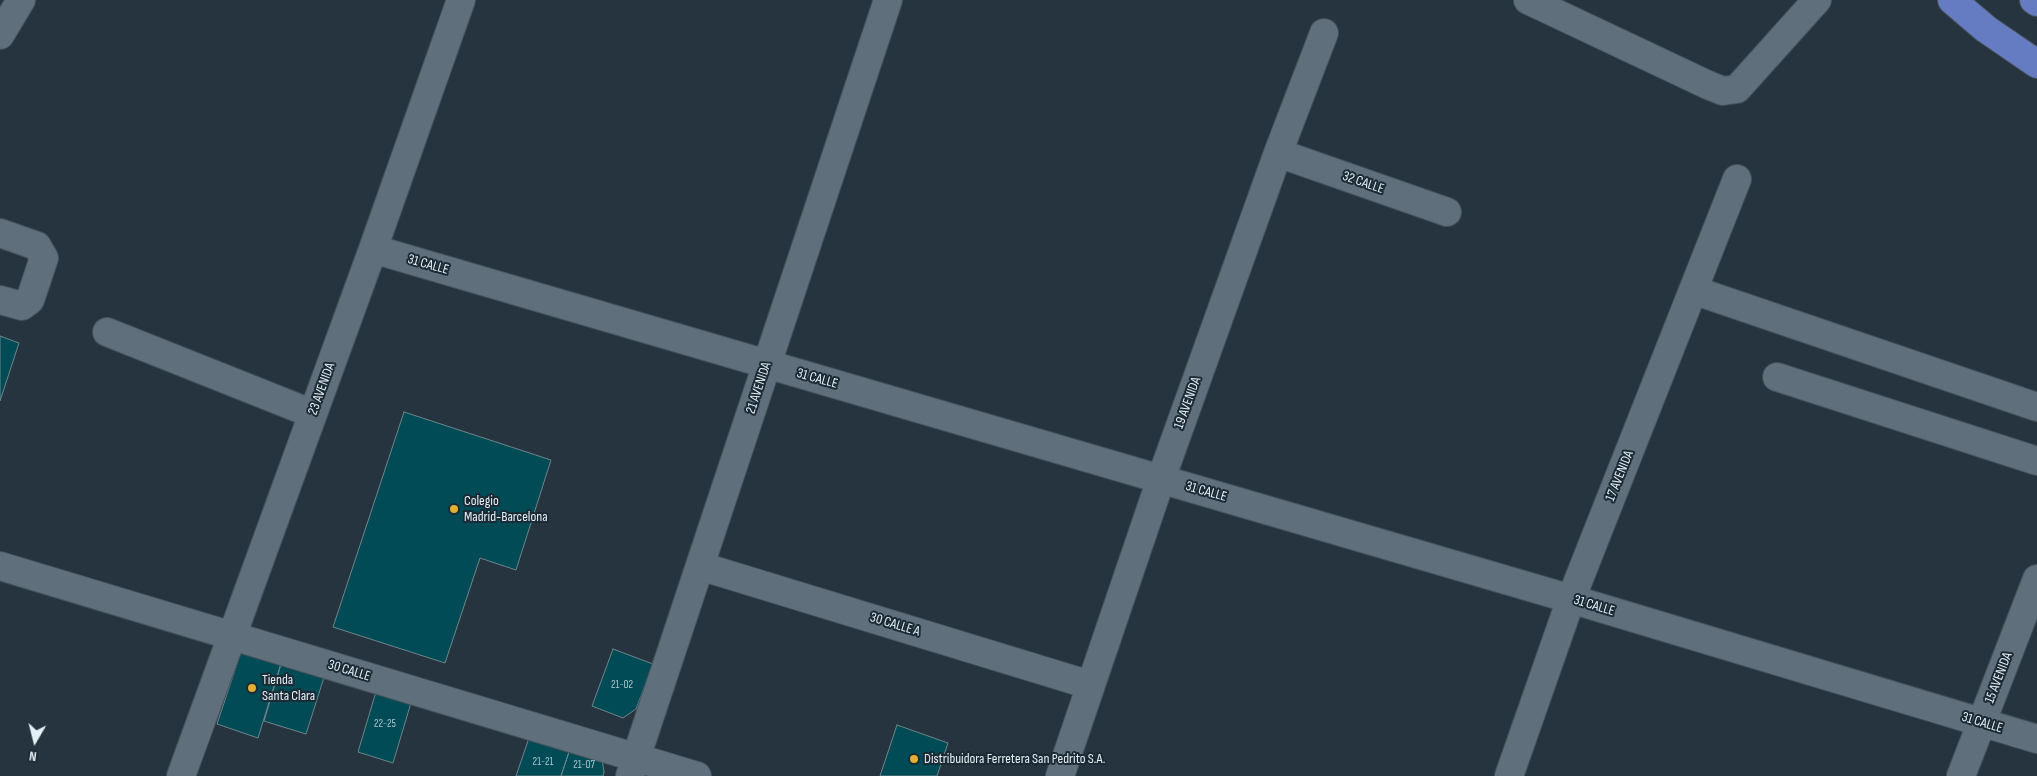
<!DOCTYPE html>
<style>
body{margin:0}
#map{position:relative;width:2037px;height:776px;overflow:hidden;background:#25343f;font-family:"Sofia Sans Condensed",sans-serif}
canvas{display:block}
.north{position:absolute;left:10px;top:716px;width:50px;height:50px;-webkit-text-stroke:4px #1b2a34;paint-order:stroke;rotate:188deg;font-size:14px;font-weight:700;line-height:20px;text-align:center;color:#e5eff6}
.north::after{content:'';display:block;margin:auto;width:18px;height:22px;background:#e5eff6;clip-path:polygon(50% 0,100% 100%,50% 72%,0 100%)}
</style>
<div id="map">
<canvas width="2037" height="776"></canvas>
<div class="north">N</div>
</div>
<script>
const ctx = document.querySelector('canvas').getContext('2d');
ctx.lineJoin = 'round';
function paint(path, color) { ctx.fillStyle = color; ctx.fill(path, 'evenodd'); }
const shape = rows => new Path2D(rows.map(r => 'M' + r).join(''));
function strokePath(path, color, width, dash) { ctx.strokeStyle = color; ctx.lineWidth = width; ctx.lineCap = dash ? 'butt' : 'round'; ctx.setLineDash(dash || []); ctx.stroke(path); }
function drawText(font, color, halo, rows, align = 'center') {
  ctx.font = font + ' "Sofia Sans Condensed",sans-serif'; ctx.lineWidth = 4; ctx.setLineDash([]); ctx.textBaseline = 'middle'; ctx.strokeStyle = halo; ctx.fillStyle = color; for (const [text, x, y, turn = 0] of rows) {
    ctx.save(); ctx.translate(x, y); ctx.rotate((+turn || 0) * Math.PI / 180); ctx.textAlign = isNaN(turn) ? turn : align; if (halo) ctx.strokeText(text, 0, 0); ctx.fillText(text, 0, 0); ctx.restore();
  }
}
const building = shape([
 [0,336,19,343,0,401,0,336],
 [404,412,551,460,516,570,480,558,445,663,333,627,404,412],
 [244,643,284,654,258,738,217,724,244,643],
 [613,649,653,664,636,709,623,718,592,706,613,649],
 [284,654,327,668,306,734,264,721,284,654],
 [378,685,413,696,393,763,358,752,378,685],
 [897,725,948,743,937,776,880,776,897,725],
 [530,735,570,749,561,776,516,776,530,735],
 [570,749,602,759,604,772,603,776,561,776,570,749]
]);
const minor = shape([
 [1528,0,1708,85,1723,91,1737,89,1817,0],
 [0,35,21,0],
 [1278,153,1447,212],
 [0,233,37,246,44,258,30,300,22,306,0,300],
 [373,249,1571,599,2037,739],
 [1693,290,2037,407],
 [107,332,313,414],
 [1777,377,2037,461],
 [0,566,697,776],
 [700,566,1090,685],
 [181,776,373,249,461,0],
 [630,776,888,0],
 [1060,776,1161,479,1278,153,1324,33],
 [1509,776,1571,599,1737,179],
 [1961,776,2037,579]
]);
const major = shape([
 [1952,0,1986,29,2037,64],
 [2034,0,2037,2]
]);
const markers = [
 [454,509,5,"#e1af34"],
 [252,688,5,"#e1af34"],
 [914,759,5,"#e1af34"]
];
const numberNames = [
 ["21-02",622,685],
 ["22-25",385,724],
 ["21-21",543,762],
 ["21-07",584,765]
];
const streetNames = [
 ["32 CALLE",1363,183,19],
 ["31 CALLE",428,265,16],
 ["31 CALLE",817,379,16],
 ["21 AVENIDA",759,388,-72],
 ["23 AVENIDA",322,389,-70],
 ["19 AVENIDA",1188,403,-70],
 ["17 AVENIDA",1620,476,-68],
 ["31 CALLE",1206,492,16],
 ["31 CALLE",1594,606,17],
 ["30 CALLE A",895,625,17],
 ["30 CALLE",349,671,17],
 ["15 AVENIDA",1999,678,-69],
 ["31 CALLE",1982,723,17]
];
const poiNames = [
 ["Colegio",464,501],
 ["Madrid-Barcelona",464,517],
 ["Tienda",262,680],
 ["Santa Clara",262,696],
 ["Distribuidora Ferretera San Pedrito S.A.",924,759]
];
paint(building, '#004b55');
strokePath(building, '#6e868a', 1);
strokePath(minor, '#45525b', 30);
strokePath(major, '#45525b', 30);
strokePath(minor, '#5f6f7b', 28);
strokePath(major, '#667cc2', 28);
for (const [x, y, r, color] of markers) { const dot = new Path2D(); dot.arc(x, y, r, 0, 2 * Math.PI); ctx.fillStyle = color; ctx.fill(dot); strokePath(dot, '#1b2a34', 2); }
drawText('11px', '#acc6ce', null, numberNames);
drawText('14px', '#e5eff6', '#1b2a34', streetNames);
drawText('14px', '#e5eff6', '#1b2a34', poiNames, 'left');
</script>
